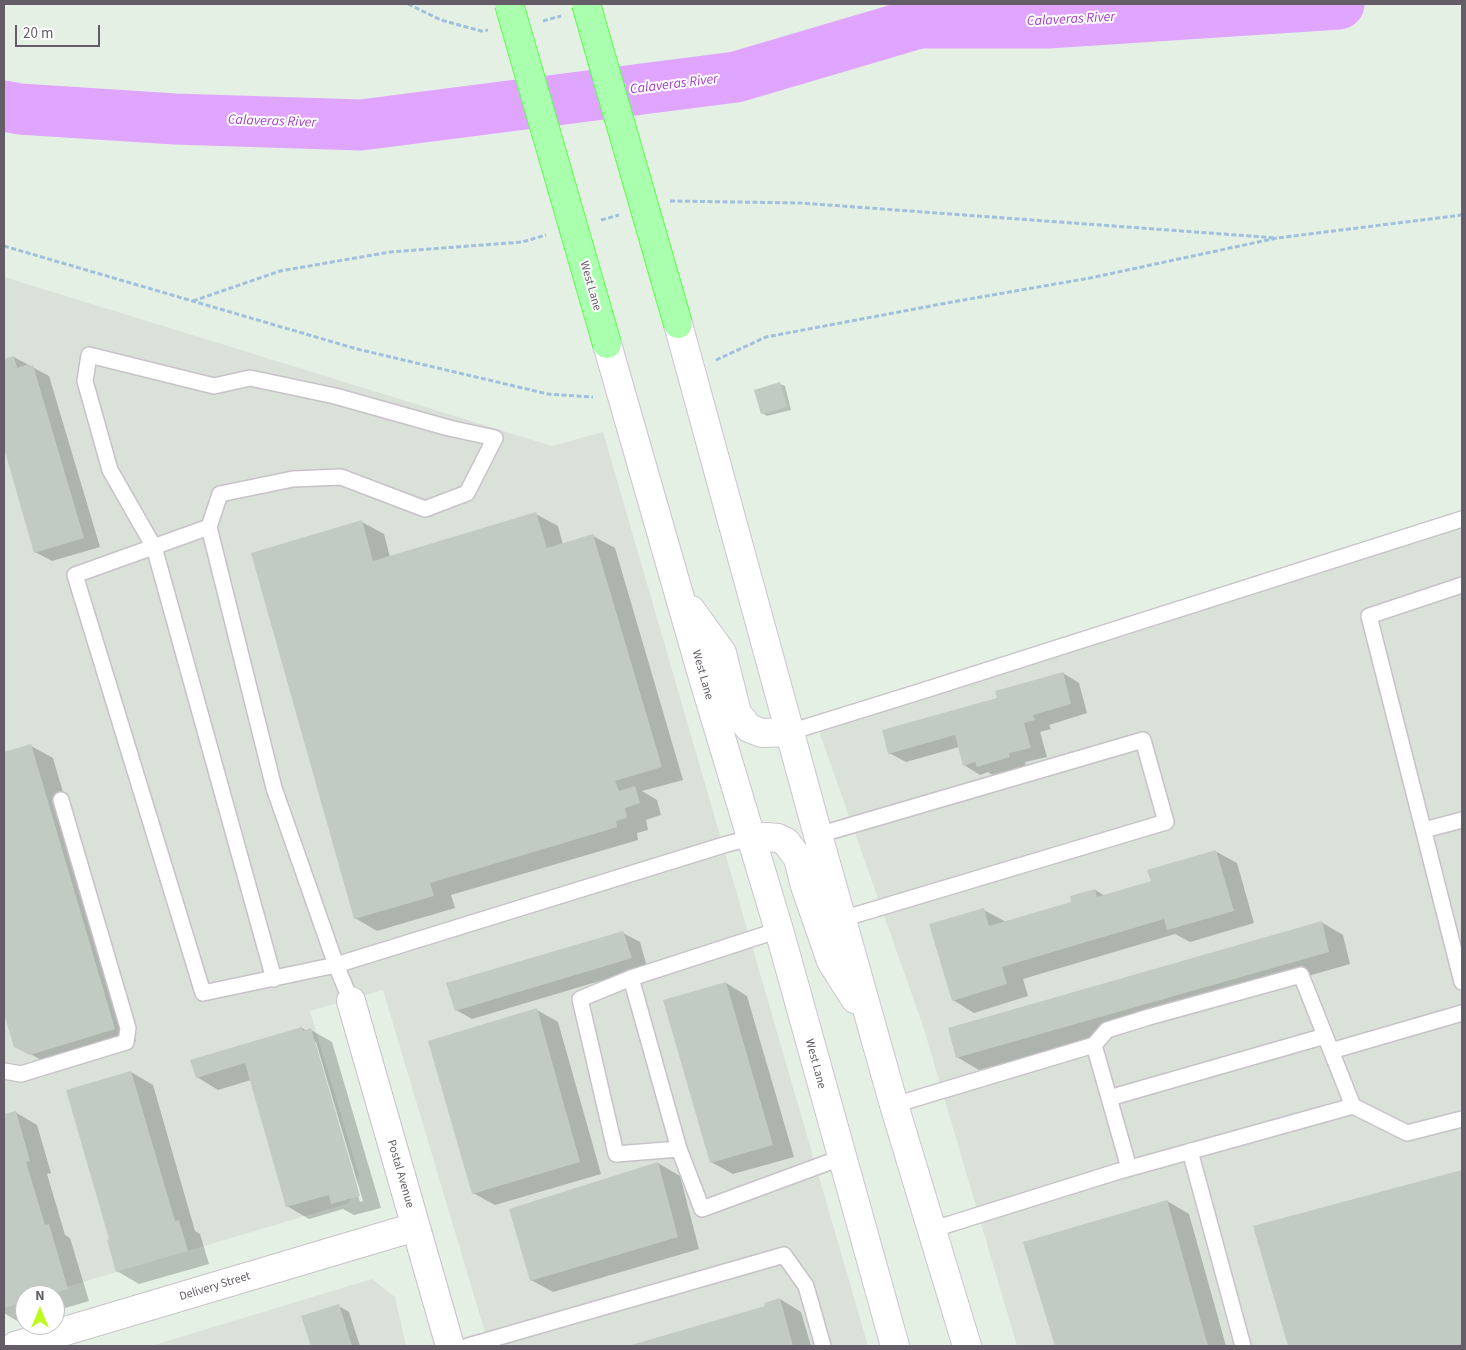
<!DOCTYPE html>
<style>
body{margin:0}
#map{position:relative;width:1466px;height:1350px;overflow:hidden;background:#e4f0e4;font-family:"Source Sans 3",sans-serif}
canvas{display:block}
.frame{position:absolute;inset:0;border:5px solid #645c66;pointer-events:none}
.north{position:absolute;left:15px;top:1285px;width:50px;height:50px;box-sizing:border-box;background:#fff;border:1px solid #c1bec2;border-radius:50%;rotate:0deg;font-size:14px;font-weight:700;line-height:20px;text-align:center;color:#645c66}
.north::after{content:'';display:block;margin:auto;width:18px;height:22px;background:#bdfb1f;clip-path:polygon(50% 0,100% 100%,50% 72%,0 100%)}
.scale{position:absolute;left:15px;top:25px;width:85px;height:22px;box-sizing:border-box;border:2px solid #645c66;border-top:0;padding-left:6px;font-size:15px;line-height:18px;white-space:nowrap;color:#645c66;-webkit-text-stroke:4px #fff;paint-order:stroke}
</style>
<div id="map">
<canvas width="1466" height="1350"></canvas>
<div class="frame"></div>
<div class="north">N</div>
<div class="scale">20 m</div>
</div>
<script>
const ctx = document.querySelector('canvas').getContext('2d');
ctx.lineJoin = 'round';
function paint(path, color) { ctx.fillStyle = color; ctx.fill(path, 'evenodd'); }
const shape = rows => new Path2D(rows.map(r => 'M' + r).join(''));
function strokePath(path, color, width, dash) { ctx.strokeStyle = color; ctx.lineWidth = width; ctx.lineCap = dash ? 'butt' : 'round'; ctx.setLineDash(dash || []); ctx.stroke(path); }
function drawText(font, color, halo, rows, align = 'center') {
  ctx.font = font + ' "Source Sans 3",sans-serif'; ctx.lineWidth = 4; ctx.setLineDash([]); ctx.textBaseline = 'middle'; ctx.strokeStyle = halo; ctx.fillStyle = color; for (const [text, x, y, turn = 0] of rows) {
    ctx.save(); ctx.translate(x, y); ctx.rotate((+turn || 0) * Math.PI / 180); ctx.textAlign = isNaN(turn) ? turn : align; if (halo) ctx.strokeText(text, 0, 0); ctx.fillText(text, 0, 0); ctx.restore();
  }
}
const industrial = shape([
 [4,277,552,446,603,432,868,1346,489,1346,383,990,310,1011,359,1175,349,1203,39,1295,25,1295,25,1299,4,1305],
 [1462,516,1462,1346,1017,1346,924,1029,819,731,1348,551],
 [372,1279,395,1297,406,1346,151,1346]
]);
const shadow = shape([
 [14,357,49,376,100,547,52,561,35,552,4,444,4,360],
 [780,384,785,386,791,410,767,416,762,413],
 [536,514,558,526,563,545,593,536,615,548,683,780,642,791,657,800,661,815,646,820,648,830,637,833,638,840,451,895,455,908,377,931,355,918,362,522,384,534,390,557],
 [1063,673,1079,683,1087,713,1049,725,1051,729,1040,732,1047,757,1025,762,1026,767,994,776,988,772,980,775,964,765,959,747,906,762,889,753,998,699],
 [31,746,53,758,136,1041,53,1066,15,1046,4,1010,4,754],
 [1215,851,1237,863,1254,923,1190,942,1175,934,1023,979,1028,996,974,1013,953,1000,984,910,1006,922,1073,903,1095,890,1105,896,1152,882],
 [1321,922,1343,935,1350,964,979,1070,957,1057],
 [623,933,640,942,647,967,472,1019,456,1010],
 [726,983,747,996,794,1157,733,1174,711,1162],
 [537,1010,558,1022,601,1174,495,1205,473,1193],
 [302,1028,307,1031,311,1030,332,1042,381,1208,354,1215,343,1209,309,1219,287,1206,251,1080,218,1090,197,1077,192,1060],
 [313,1042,316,1042,363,1201,360,1202],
 [131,1072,153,1085,195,1231,200,1234,209,1264,139,1284,117,1271,111,1240],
 [15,1112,37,1125,51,1173,47,1174,65,1235,70,1238,89,1301,55,1311,55,1295,25,1295,25,1320,19,1322,4,1313,4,1116],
 [658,1163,680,1176,699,1249,553,1292,531,1280],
 [1462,1172,1462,1346,1290,1346,1255,1227],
 [1167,1201,1189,1214,1226,1346,1056,1346,1025,1243],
 [780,1299,801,1312,811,1346,631,1346,766,1307],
 [339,1306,349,1312,360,1346,312,1346,303,1317]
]);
const river = shape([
 [4,106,20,109,175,119,361,125,736,77,919,23,1048,23,1339,4]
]);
const building = shape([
 [14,356,17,368,29,364,29,367,33,365,84,538,34,553,4,448,4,359],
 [780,382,787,407,761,414,754,390],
 [536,512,547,548,593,534,662,767,615,781,619,791,635,786,640,803,625,808,627,818,616,821,617,827,430,883,434,896,354,919,251,553,362,520,373,561],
 [1063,672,1071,704,1033,715,1035,720,1024,723,1031,748,1009,753,1010,757,977,767,975,762,963,766,955,735,888,754,882,730,997,698,995,691],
 [31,744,115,1029,30,1055,14,1047,4,1014,4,752],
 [1216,850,1234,911,1167,930,1164,919,1002,967,1007,984,952,1001,929,924,984,908,989,926,1071,902,1070,896,1095,889,1097,897,1151,881,1147,870],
 [1322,921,1329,952,956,1058,948,1028],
 [623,931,632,958,455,1011,446,983],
 [726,982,773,1145,710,1163,663,1000],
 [537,1008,580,1162,472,1194,428,1041],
 [302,1027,303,1031,311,1028,360,1196,331,1204,329,1195,286,1207,245,1063,196,1078,190,1060],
 [131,1071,175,1221,179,1220,188,1251,116,1272,107,1240,109,1239,66,1090],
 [16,1111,30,1161,26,1162,45,1225,49,1224,68,1289,47,1295,25,1295,25,1302,4,1308,4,1114],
 [658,1162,678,1237,530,1281,509,1209],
 [1462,1170,1462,1344,1456,1346,1288,1346,1253,1226],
 [1167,1200,1208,1346,1055,1346,1023,1242],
 [780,1298,793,1346,628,1346,765,1306,764,1303],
 [339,1304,352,1346,311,1346,301,1316]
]);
const path = shape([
 [408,4,441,20,481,31,488,30],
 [543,21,561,16],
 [670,201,801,203,1277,238],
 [601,220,619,215],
 [4,246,357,349,548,394,593,397],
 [193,301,280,271,390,252,522,242,546,235],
 [716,360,766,337,952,302,1090,278,1277,238,1462,215]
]);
const lane = shape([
 [209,527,75,575,203,993,336,965,727,844,751,838],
 [1462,585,1369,616,1462,982],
 [790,732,922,691,1462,519],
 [1424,830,1462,820],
 [818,835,1143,740,1166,822,842,919],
 [779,930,631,978,580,999,616,1154,679,1149,702,1209,835,1160,841,1156],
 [631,978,679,1149],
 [274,979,154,547,110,470,85,381,89,355,214,386,250,378,335,396,449,428,495,438,467,493,425,509,341,477,293,479,220,494,209,527,274,788,336,965,351,1001],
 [1094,1045,1129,1168],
 [1331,1051,1462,1013],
 [4,1071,21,1074,126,1042,128,1028,61,800],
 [1109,1098,1325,1036],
 [894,1105,1094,1045,1107,1030,1149,1017,1301,975,1353,1106],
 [1190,1151,1243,1346],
 [931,1230,1116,1172,1353,1106,1407,1133,1462,1119],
 [468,1346,784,1255,806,1286,823,1346]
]);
const street = shape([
 [351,1001,450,1346],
 [15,1346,415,1227]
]);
const secondary = shape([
 [678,324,818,835,894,1105,967,1346],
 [607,344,701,671,779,930,895,1346],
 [691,610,722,653,737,713,749,728,762,733,790,732],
 [751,838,767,837,778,838,786,842,798,858,805,886,831,961,855,999]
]);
const primaryBridge = shape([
 [509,4,607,344],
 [586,4,678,324]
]);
const streetNames = [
 ["West Lane",590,286,74],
 ["West Lane",702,675,74],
 ["West Lane",815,1064,75],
 ["Postal Avenue",400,1174,74],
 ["Delivery Street",215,1287,-17]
];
const waterNames = [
 ["Calaveras River",1071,20,-3],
 ["Calaveras River",674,85,-7],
 ["Calaveras River",272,122,2]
];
paint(industrial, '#d9e1d9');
paint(shadow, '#0003');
strokePath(river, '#dfa5ff', 51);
paint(building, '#c2cbc1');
strokePath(lane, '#c8c1c9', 18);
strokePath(street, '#c8c1c9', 30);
strokePath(secondary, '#ccc4ce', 30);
strokePath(path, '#a0c1de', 3, [5, 2.5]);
strokePath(lane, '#fff', 15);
strokePath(street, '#fff', 28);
strokePath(secondary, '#fff', 28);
strokePath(primaryBridge, '#5cff4e', 30, []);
strokePath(primaryBridge, '#aaffae', 28);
drawText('12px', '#645c66', '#fff', streetNames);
drawText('italic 14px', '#a63ad0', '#fff', waterNames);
</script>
